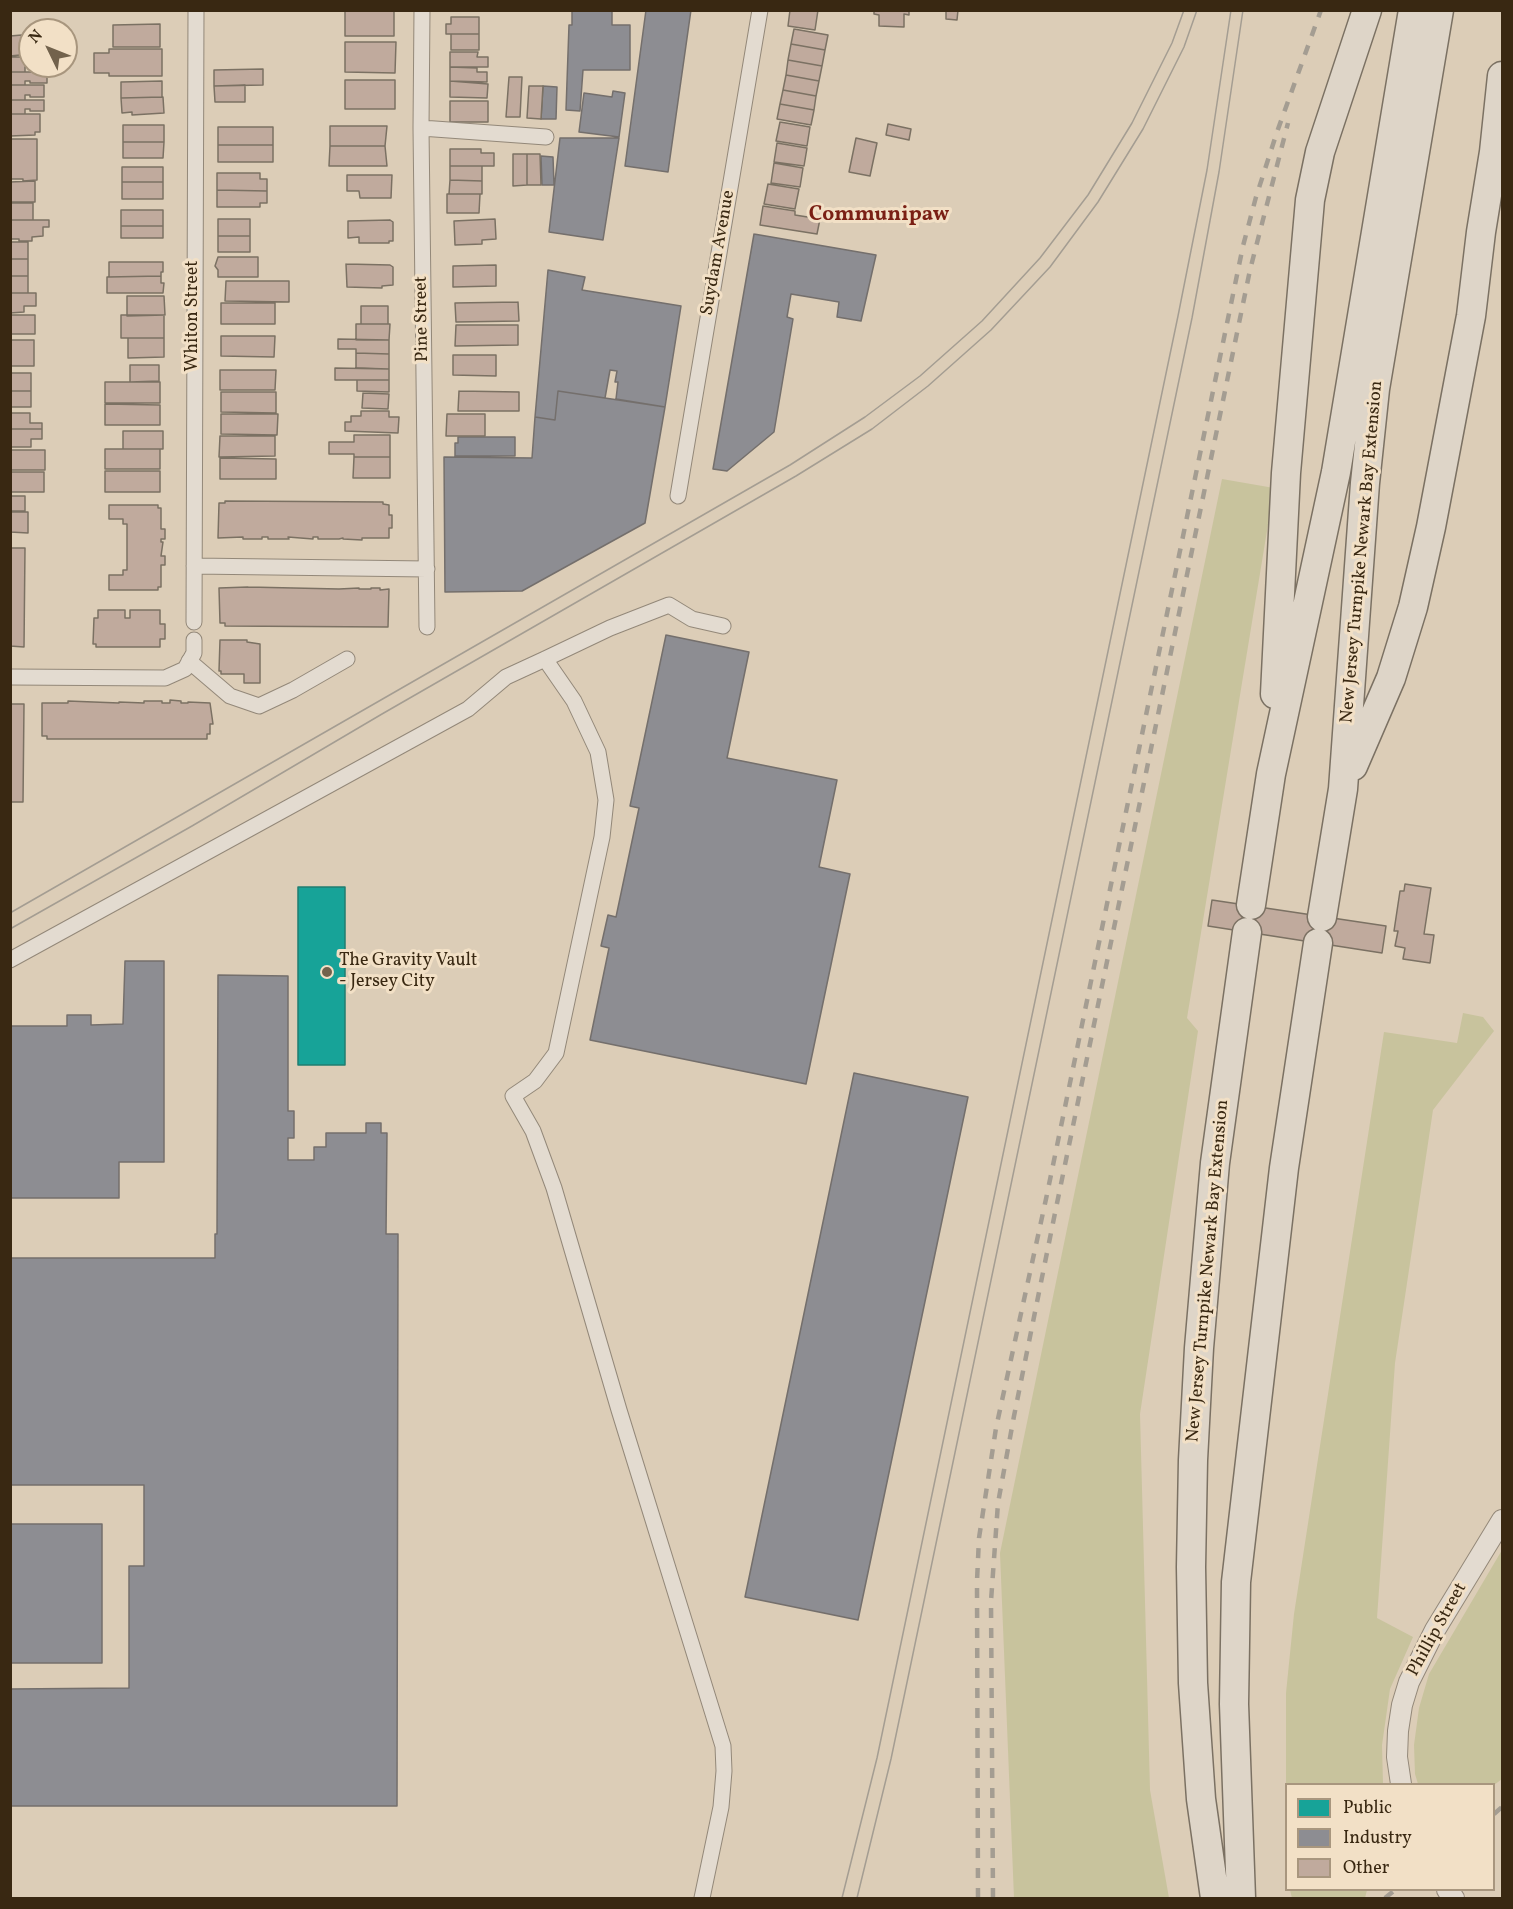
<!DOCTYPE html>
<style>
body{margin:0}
#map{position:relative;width:1513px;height:1909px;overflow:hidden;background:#dccdb7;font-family:Vollkorn,serif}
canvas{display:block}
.frame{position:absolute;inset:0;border:12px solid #392812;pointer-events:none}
.legend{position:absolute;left:1285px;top:1783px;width:210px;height:108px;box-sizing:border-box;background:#f2e0c6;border:2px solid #a8967e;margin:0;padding:8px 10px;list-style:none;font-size:18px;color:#392812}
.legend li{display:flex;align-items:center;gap:12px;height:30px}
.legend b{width:30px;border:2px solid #a8967e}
.north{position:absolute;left:18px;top:18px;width:60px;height:60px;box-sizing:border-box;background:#f2e0c6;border:2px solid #a8967e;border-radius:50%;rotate:313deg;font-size:16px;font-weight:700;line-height:24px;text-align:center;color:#392812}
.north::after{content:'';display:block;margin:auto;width:21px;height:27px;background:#72624c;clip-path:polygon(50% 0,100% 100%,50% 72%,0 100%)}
</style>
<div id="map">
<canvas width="1513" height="1909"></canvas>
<div class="frame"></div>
<ul class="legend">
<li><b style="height:16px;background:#17a398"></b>Public</li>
<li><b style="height:16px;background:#8d8d92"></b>Industry</li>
<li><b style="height:16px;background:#c0aa9d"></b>Other</li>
</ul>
<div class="north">N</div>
</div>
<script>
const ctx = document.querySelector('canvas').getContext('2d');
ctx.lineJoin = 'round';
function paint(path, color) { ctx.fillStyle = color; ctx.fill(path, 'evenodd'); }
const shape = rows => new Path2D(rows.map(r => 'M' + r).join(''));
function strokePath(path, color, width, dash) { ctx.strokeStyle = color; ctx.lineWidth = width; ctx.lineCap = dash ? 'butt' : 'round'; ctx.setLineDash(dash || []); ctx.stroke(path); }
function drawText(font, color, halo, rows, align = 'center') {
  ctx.font = font + ' Vollkorn,serif'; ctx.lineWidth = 6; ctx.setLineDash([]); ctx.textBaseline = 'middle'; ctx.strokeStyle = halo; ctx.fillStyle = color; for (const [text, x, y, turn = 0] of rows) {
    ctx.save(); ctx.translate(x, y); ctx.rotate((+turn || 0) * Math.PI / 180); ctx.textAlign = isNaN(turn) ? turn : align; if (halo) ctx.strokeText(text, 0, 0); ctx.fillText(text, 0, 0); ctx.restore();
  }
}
const green = shape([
 [1222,479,1274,488,1187,1018,1198,1031,1140,1414,1150,1790,1169,1898,1014,1898,1000,1553],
 [1463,1013,1483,1017,1494,1031,1433,1110,1395,1363,1377,1618,1413,1637,1390,1689,1382,1745,1383,1784,1286,1784,1286,1820,1286,1693,1294,1614,1384,1032,1457,1043],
 [1502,1550,1502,1779,1494,1785,1418,1784,1415,1774,1414,1745,1419,1708,1429,1674],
 [1290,1890,1367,1890,1365,1898,1292,1898]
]);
const public = shape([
 [298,887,345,887,345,1065,298,1065,298,887]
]);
const industry = shape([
 [572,10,612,10,612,25,630,25,630,70,583,70,580,111,566,110,569,25,572,25,572,10],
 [646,10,691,10,668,172,625,166,646,10],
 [543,86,557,87,556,119,541,119,543,86],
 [613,91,625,93,619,137,579,132,584,93,612,97,613,91],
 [560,138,619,138,603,240,549,232,560,138],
 [541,156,553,157,554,185,542,185,541,156],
 [754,234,876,255,861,321,837,317,839,302,791,294,787,317,793,319,774,432,727,471,713,469,754,234],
 [548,270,585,277,582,290,681,306,665,407,616,399,618,382,615,382,617,371,610,370,605,398,558,391,555,420,535,417,548,270],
 [558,391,665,407,645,523,522,591,445,592,444,457,532,458,535,417,555,420,558,391],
 [458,437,515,437,515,456,455,456,455,443,458,443,458,437],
 [666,635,749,652,727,758,837,780,819,867,850,874,806,1084,590,1040,609,948,601,946,608,915,616,917,639,808,630,806,666,635],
 [125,961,164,961,164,1162,119,1162,119,1198,10,1198,10,1026,67,1026,67,1015,91,1015,91,1025,123,1024,125,961],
 [218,975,288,976,288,1111,294,1111,294,1138,288,1138,288,1160,314,1160,314,1147,326,1147,326,1133,366,1133,366,1123,381,1123,381,1133,387,1133,386,1234,398,1234,397,1806,10,1806,10,1689,129,1688,129,1566,144,1566,144,1485,10,1485,10,1258,215,1258,215,1234,217,1234,218,975],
 [854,1073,968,1097,858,1620,745,1597,854,1073],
 [10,1524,102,1524,102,1663,10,1663,10,1524]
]);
const building = shape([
 [345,10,394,10,394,36,345,36,345,10],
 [790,10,818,10,815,30,788,26,790,10],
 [874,10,909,10,909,15,904,14,904,27,879,26,879,15,874,14,874,10],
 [946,10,958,10,957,20,946,19,946,10],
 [451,17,479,17,479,34,446,34,446,24,451,24,451,17],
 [160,24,160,47,113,47,113,25,160,24],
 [794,29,828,35,825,50,791,44,794,29],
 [451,34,479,34,479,50,451,50,451,34],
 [22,35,22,39,30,39,30,54,10,56,10,36,22,35],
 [345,42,396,42,395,73,345,72,345,42],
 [791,44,825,50,822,66,788,60,791,44],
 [109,49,162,49,162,76,109,76,109,73,94,73,94,53,109,53,109,49],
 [450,52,478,52,477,57,488,57,488,67,450,67,450,52],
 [10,57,30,57,30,66,43,66,43,69,30,69,30,66,25,67,25,72,10,72,10,57],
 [788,60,822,66,819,81,786,75,788,60],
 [450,67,477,68,477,72,487,72,487,82,450,81,450,67],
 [263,69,263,85,214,86,214,70,263,69],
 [10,72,47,72,47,83,30,83,30,81,25,81,25,85,10,85,10,72],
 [786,75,819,81,816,96,783,90,786,75],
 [509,77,522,77,520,117,506,117,509,77],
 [345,80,395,80,395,109,345,109,345,80],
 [162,81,162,97,121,98,121,82,162,81],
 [450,81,488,84,487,98,450,97,450,81],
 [10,85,44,85,44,97,30,97,30,95,25,95,25,100,10,100,10,85],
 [245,85,245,102,215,102,214,86,245,85],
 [529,86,543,86,541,119,527,118,529,86],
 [783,90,816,96,814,110,780,104,783,90],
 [163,97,164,113,132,115,132,112,122,113,121,98,163,97],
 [10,100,44,100,44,111,30,111,30,109,25,109,25,114,10,114,10,100],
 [450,101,488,101,488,122,450,122,450,101],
 [780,104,814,110,811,125,777,119,780,104],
 [10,114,40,114,40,132,35,132,35,135,10,136,10,114],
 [780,122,810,127,807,146,776,141,780,122],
 [888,124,911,129,909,140,886,135,888,124],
 [123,125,164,125,164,142,123,142,123,125],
 [330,126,387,126,385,146,330,146,330,126],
 [218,127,273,127,273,145,218,145,218,127],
 [856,138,877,143,870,176,849,172,856,138],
 [10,139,37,139,37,180,23,181,23,179,10,179,10,139],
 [123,142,164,142,163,158,123,158,123,142],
 [777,143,807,148,804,166,774,162,777,143],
 [218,145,273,145,273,162,218,162,218,145],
 [330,146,385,146,387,166,329,166,330,146],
 [450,149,481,149,481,153,494,153,494,166,450,166,450,149],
 [513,154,527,154,527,185,513,186,513,154],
 [527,154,540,154,541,185,527,185,527,154],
 [774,163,803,168,800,187,771,183,774,163],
 [450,166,482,166,482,181,450,180,450,166],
 [122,167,163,167,163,182,122,182,122,167],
 [217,173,260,173,260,179,267,179,267,191,217,190,217,173],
 [347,175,392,175,391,198,360,198,359,191,347,191,347,175],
 [450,180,482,181,482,194,449,194,450,180],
 [35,181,35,202,10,202,10,182,35,181],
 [122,182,163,182,163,199,122,199,122,182],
 [768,184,799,189,795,209,764,204,768,184],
 [217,190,267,191,267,203,260,203,260,207,217,207,217,190],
 [447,194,480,194,479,213,447,213,447,194],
 [10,203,33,203,33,220,10,220,10,203],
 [763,206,795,211,795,215,820,219,817,234,760,225,763,206],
 [121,210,163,210,163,226,121,226,121,210],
 [218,219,250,219,250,236,218,236,218,219],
 [495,219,496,239,482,240,482,244,455,245,454,221,495,219],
 [10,220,49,220,49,227,43,227,43,236,32,237,32,241,19,241,19,239,10,239,10,220],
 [390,220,393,222,393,241,389,241,389,243,359,243,359,237,348,238,348,221,390,220],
 [121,226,163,226,163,238,121,238,121,226],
 [218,236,250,236,250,252,218,252,218,236],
 [10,242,28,242,28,259,10,259,10,242],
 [218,257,258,257,258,277,218,277,218,270,215,266,218,257],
 [10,259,28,259,28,276,10,276,10,259],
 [109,262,163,262,163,272,161,272,161,276,109,277,109,262],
 [346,264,390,265,393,267,393,285,382,286,382,288,347,287,346,264],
 [496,265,496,286,453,287,453,266,496,265],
 [10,276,28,276,28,293,10,293,10,276],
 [161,276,161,283,164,283,163,293,107,293,107,277,161,276],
 [226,281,289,281,289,302,225,301,226,281],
 [10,293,36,293,36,306,24,306,24,312,10,313,10,293],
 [127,296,164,296,165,315,127,316,127,296],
 [518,302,519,321,456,322,455,303,518,302],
 [221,303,275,303,275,324,221,324,221,303],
 [361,306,388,306,388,324,361,324,361,306],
 [10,315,35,315,35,334,10,334,10,315],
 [121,315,164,315,164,338,121,338,121,315],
 [356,324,390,324,389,340,356,340,356,324],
 [456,325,518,325,518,345,455,346,456,325],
 [221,336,275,336,274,357,221,356,221,336],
 [128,338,164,338,164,357,128,358,128,338],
 [338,339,389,340,389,354,356,353,356,349,338,349,338,339],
 [10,340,34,340,34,366,10,366,10,340],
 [356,353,389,354,389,369,356,368,356,353],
 [453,355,496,355,496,376,453,375,453,355],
 [130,365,159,365,159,381,130,382,130,365],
 [335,368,389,369,389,380,335,380,335,368],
 [220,370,276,370,275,390,220,390,220,370],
 [10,373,31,373,31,391,10,391,10,373],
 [357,380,389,380,389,392,357,391,357,380],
 [105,382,160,382,160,403,105,403,105,382],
 [10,391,31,391,31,407,10,407,10,391],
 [459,391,519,392,519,411,458,411,459,391],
 [221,392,276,392,276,413,221,412,221,392],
 [363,393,389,394,388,409,362,408,363,393],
 [105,404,160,405,160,425,105,425,105,404],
 [361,411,389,411,389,417,399,417,398,433,345,431,345,422,351,422,351,416,361,416,361,411],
 [10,413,30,413,30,423,42,423,42,429,10,429,10,413],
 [221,414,278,414,277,435,221,434,221,414],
 [447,414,485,414,485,436,446,436,447,414],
 [10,429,42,429,42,439,31,439,31,447,10,447,10,429],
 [123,431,163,431,163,449,123,449,123,431],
 [354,435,390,435,390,457,354,457,354,454,329,454,329,442,354,442,354,435],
 [220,436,275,436,275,456,219,457,220,436],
 [105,449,160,449,160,469,105,469,105,449],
 [10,450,45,450,45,470,10,470,10,450],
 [354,457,390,457,390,478,353,478,354,457],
 [220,458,276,459,276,479,220,479,220,458],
 [105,471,160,471,160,492,105,492,105,471],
 [10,472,44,472,44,492,10,492,10,472],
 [10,496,25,496,25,511,10,511,10,496],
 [225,501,383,502,383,504,389,505,389,515,392,515,392,528,389,528,389,538,362,538,362,540,343,539,343,538,339,539,318,539,318,537,313,537,313,539,288,537,289,539,268,539,268,537,262,537,262,539,243,539,243,537,218,538,219,503,225,503,225,501],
 [109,505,158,505,158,508,161,508,161,529,165,529,165,539,161,539,161,542,163,542,161,556,165,556,165,565,161,565,161,587,158,587,158,590,109,590,109,575,123,575,123,570,127,570,127,524,123,524,123,519,109,519,109,505],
 [10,512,28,512,28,533,10,532,10,512],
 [10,548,25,548,24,647,10,646,10,548],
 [248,587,339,589,359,588,359,589,371,589,371,588,380,588,380,590,389,589,388,627,225,626,225,623,220,623,219,588,248,587],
 [98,610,125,610,125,618,130,618,130,610,160,610,160,624,165,624,165,639,160,639,160,647,96,647,96,644,93,644,94,618,98,618,98,610],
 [220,640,247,640,247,642,260,644,260,683,244,683,244,674,221,674,221,671,219,671,220,640],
 [170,700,181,701,181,703,188,703,188,702,210,703,213,724,210,724,210,734,207,734,207,739,47,739,47,736,42,736,42,703,68,703,68,701,119,703,119,702,144,703,144,701,162,701,162,703,170,703,170,700],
 [10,701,11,704,24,704,23,802,10,802,10,701],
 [1405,884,1431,888,1424,934,1434,935,1430,963,1403,959,1405,948,1395,946,1398,931,1394,931,1400,891,1404,891,1405,884],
 [1212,900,1386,926,1382,953,1208,926,1212,900]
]);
const minor = shape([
 [422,10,421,128,427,627],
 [421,128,546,137],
 [678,496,760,10],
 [194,566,427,569],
 [194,622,196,10],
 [545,659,574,701,598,752,606,800,602,837,556,1053,535,1081,513,1096,533,1131,554,1188,619,1410,723,1746,724,1771,721,1807,702,1898],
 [189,661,230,696,259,706,293,690,347,659],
 [10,677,165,678,185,669,194,653,194,640],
 [10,960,468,709,506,677,545,659,610,628,669,605,692,619,723,626]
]);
const tertiary = shape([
 [1401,1784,1397,1757,1398,1731,1402,1705,1409,1682,1435,1630,1502,1520],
 [1447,1890,1454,1898]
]);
const motorway = shape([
 [1275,694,1286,473,1310,200,1320,152,1367,10],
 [1353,766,1391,678,1413,607,1431,527,1471,316,1481,232,1494,152,1502,76],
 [1251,905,1271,774,1336,472,1413,10],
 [1322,917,1343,789,1365,483,1375,389,1439,10],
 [1215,1898,1201,1799,1193,1683,1191,1567,1193,1460,1199,1348,1215,1163,1247,932],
 [1241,1898,1234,1704,1236,1582,1284,1168,1318,943]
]);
const tram = shape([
 [10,913,790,465,865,417,920,376,982,321,1040,258,1088,195,1132,123,1172,43,1184,10],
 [10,929,192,826,382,714,796,476,872,429,928,386,991,330,1050,267,1098,202,1143,129,1184,47,1197,10],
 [842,1898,877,1758,1178,316,1207,170,1231,10],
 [857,1898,891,1759,1192,318,1219,172,1243,10]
]);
const rail = shape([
 [1494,1814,1502,1807],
 [978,1898,977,1581,979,1538,996,1428,1046,1199,1243,246,1256,197,1277,132,1321,10],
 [993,1898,991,1601,998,1503,1014,1416,1055,1213,1250,270,1288,123],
 [1385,1898,1395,1890]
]);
const markers = [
 [327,972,6,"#72624c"]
];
const streetNames = [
 ["Suydam Avenue",719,253,-80],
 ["Whiton Street",194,316,-90],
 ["Pine Street",423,319,-91],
 ["New Jersey Turnpike Newark Bay Extension",1363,552,-85],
 ["New Jersey Turnpike Newark Bay Extension",1209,1271,-85],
 ["Phillip Street",1438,1630,-61]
];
const poiNames = [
 ["The Gravity Vault",339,962],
 ["- Jersey City",339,983]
];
const quarterNames = [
 ["Communipaw",879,216]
];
paint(green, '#c8c39d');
paint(public, '#17a398');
strokePath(public, '#217e70', 1.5);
paint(industry, '#8d8d92');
strokePath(industry, '#746f6c', 1.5);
paint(building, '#c0aa9d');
strokePath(building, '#7b7163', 1.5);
strokePath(minor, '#938879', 17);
strokePath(tertiary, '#938879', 22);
strokePath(motorway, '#7b7163', 31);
strokePath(minor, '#e3dbd0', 15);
strokePath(tertiary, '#e3dbd0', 20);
strokePath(motorway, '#ded5c8', 28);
strokePath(tram, '#a49d92', 1.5);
strokePath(rail, '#a49d92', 4.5, [10, 10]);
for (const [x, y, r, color] of markers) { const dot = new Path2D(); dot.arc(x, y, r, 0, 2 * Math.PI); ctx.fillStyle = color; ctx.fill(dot); strokePath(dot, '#f2e0c6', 2); }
drawText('18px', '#392812', '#f2e0c6', streetNames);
drawText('18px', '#392812', '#f2e0c6', poiNames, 'left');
drawText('bold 21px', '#7a1f14', '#f2e0c6', quarterNames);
</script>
